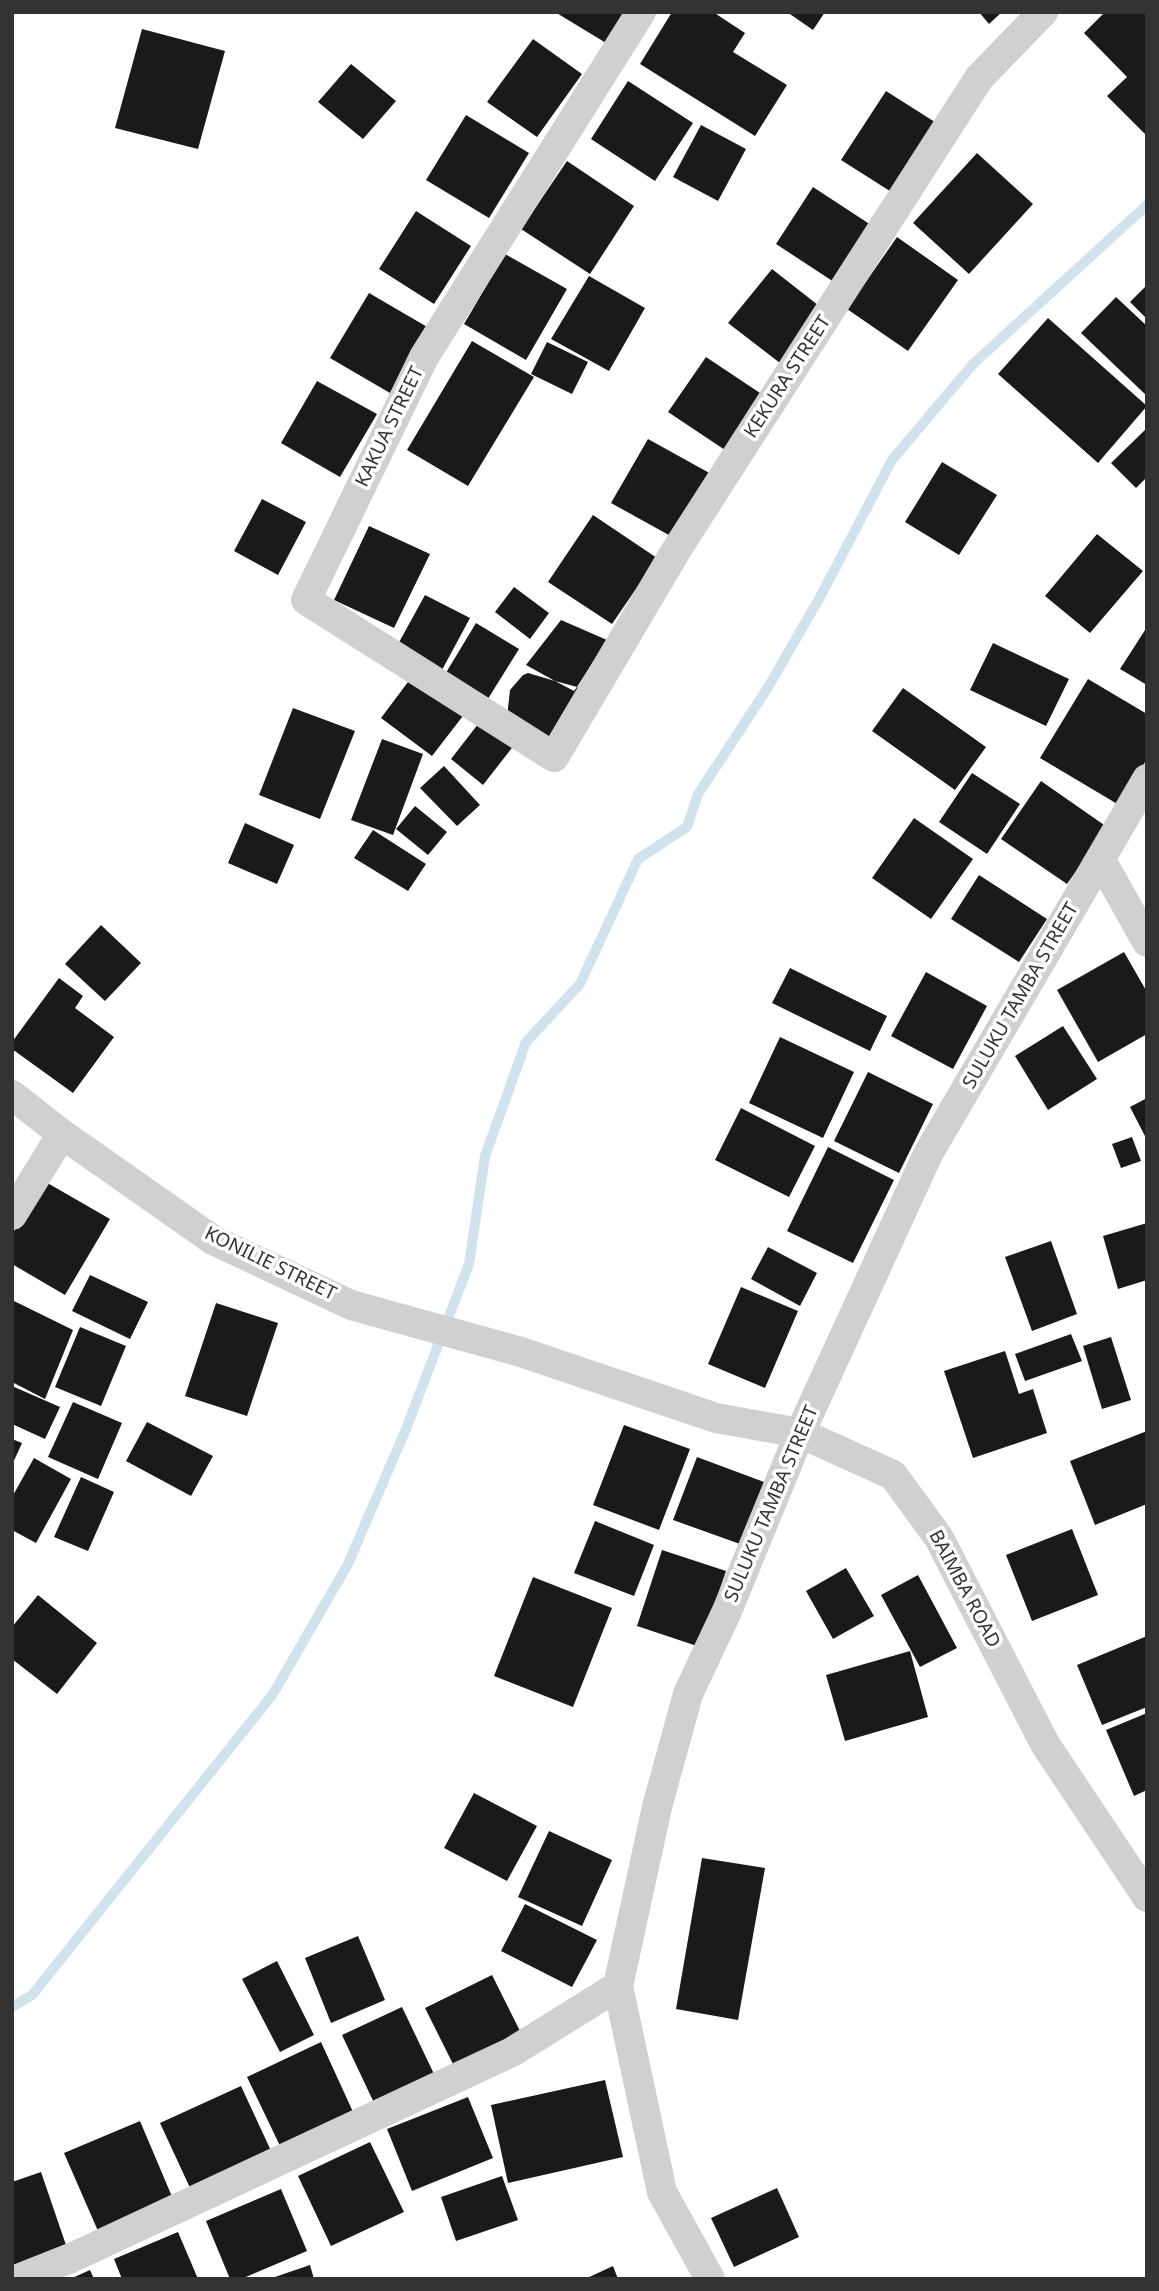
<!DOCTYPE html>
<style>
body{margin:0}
#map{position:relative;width:1159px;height:2291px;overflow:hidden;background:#fff;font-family:"Noto Sans",sans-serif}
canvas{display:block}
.frame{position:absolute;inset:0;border:14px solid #333;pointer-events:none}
</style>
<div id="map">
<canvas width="1159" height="2291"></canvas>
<div class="frame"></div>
</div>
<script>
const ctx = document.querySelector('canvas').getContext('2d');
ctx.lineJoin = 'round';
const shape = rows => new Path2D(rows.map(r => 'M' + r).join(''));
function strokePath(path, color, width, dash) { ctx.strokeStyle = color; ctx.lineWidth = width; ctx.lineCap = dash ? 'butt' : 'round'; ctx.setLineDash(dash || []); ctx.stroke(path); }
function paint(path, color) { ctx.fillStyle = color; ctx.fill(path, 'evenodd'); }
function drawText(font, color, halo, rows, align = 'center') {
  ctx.font = font + ' "Noto Sans",sans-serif'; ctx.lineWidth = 7; ctx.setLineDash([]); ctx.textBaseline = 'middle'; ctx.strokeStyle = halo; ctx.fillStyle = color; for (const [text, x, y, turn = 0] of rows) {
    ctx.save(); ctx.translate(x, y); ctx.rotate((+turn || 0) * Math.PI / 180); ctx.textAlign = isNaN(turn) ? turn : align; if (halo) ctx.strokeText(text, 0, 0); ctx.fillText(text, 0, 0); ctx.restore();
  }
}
const stream = shape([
 [12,2007,32,1995,273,1694,348,1564,406,1429,469,1264,485,1156,526,1042,580,984,638,859,687,827,698,794,767,689,820,597,892,460,973,364,1147,205]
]);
const building = shape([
 [555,12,631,12,611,46],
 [672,12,713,12,745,33,733,52,787,85,755,136,640,64],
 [787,12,825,12,813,30],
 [979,12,1002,12,989,24],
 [1105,12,1147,12,1147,136,1107,96,1127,77,1084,33],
 [142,29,225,51,198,149,115,128],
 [533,39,582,74,537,137,487,102],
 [351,64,396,101,363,139,318,102],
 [628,81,693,123,655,181,591,139],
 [886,91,938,124,893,193,841,160],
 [466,115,529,153,489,218,426,180],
 [701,125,746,149,718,201,673,177],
 [977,153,1033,204,969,274,913,223],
 [567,161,634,206,590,274,521,229],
 [813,187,871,225,834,282,776,244],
 [416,211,471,246,434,304,379,269],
 [897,237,958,280,908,351,847,309],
 [505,254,567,289,526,360,464,324],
 [772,269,823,309,780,363,728,323],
 [589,276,645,308,609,371,551,339],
 [1147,285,1147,319,1130,302],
 [369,293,429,328,390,393,330,358],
 [1116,297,1147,326,1147,396,1081,333],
 [1048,318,1147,406,1098,463,998,374],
 [472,341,534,377,468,486,407,450],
 [547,342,588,362,572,394,531,374],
 [706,357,772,401,734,456,668,412],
 [317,381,377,414,340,477,281,443],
 [1147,428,1147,477,1136,488,1111,463],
 [648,439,713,475,676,539,611,503],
 [942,462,997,495,959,555,905,522],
 [262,499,306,522,278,575,234,551],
 [593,515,657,558,612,624,548,582],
 [369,526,430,554,394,628,334,600],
 [1097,534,1143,571,1090,633,1045,596],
 [514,587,549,613,530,639,495,612],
 [425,595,470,618,442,670,397,646],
 [561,620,607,640,577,687,555,681,526,665],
 [476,623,519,649,486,702,444,676],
 [1147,627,1147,685,1120,669],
 [993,643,1069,679,1046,726,970,690],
 [528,673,555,681,574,691,577,687,592,691,552,752,507,717,510,690,523,675],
 [414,674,466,712,432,756,381,718],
 [1088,679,1147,714,1147,759,1119,805,1040,758],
 [903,688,986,747,955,790,872,731],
 [293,708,355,731,320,819,259,795],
 [482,719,515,744,483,785,451,759],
 [382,739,423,754,393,835,351,820],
 [444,766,480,805,457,826,420,788],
 [972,773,1020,804,987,854,939,822],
 [1041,781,1107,827,1067,884,1001,839],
 [415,806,447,832,428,855,396,829],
 [914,818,973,859,931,919,872,878],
 [245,823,294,845,277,884,228,863],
 [373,830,426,864,408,891,354,858],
 [979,875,1047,919,1019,962,951,919],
 [101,925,141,963,105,1001,65,964],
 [1124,952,1147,992,1147,1034,1098,1062,1057,990],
 [790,968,887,1016,870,1051,772,1003],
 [926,972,987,1006,953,1069,891,1036],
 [59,978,83,996,75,1008,114,1037,73,1093,12,1049,12,1042],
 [1063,1026,1097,1079,1048,1110,1015,1056],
 [780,1037,854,1072,823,1138,749,1103],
 [868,1072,933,1104,899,1173,834,1141],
 [1147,1098,1147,1140,1130,1107],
 [741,1108,815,1146,789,1197,715,1160],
 [1132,1137,1141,1161,1121,1168,1112,1144],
 [828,1147,894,1180,853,1263,787,1231],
 [44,1181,110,1219,65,1295,12,1264,12,1234],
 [1147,1223,1147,1280,1118,1289,1103,1236],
 [1051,1241,1077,1314,1032,1331,1005,1257],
 [768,1247,817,1273,800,1306,751,1279],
 [90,1275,148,1302,130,1339,72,1311],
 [741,1287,798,1311,765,1388,708,1364],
 [12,1300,73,1330,45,1399,12,1382],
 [216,1303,278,1323,247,1416,185,1396],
 [80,1327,126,1346,101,1406,55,1387],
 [1071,1334,1082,1361,1025,1381,1015,1354],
 [1111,1337,1131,1400,1102,1409,1083,1346],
 [1005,1351,1019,1394,1033,1389,1047,1433,973,1458,944,1371],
 [12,1386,60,1407,45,1439,12,1424],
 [73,1402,122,1423,98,1479,48,1457],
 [147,1422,213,1456,191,1496,126,1461],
 [624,1425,690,1449,659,1530,593,1505],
 [1147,1431,1147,1504,1095,1525,1070,1461],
 [12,1439,22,1443,12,1465],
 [697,1457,764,1482,740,1544,673,1520],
 [34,1458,71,1479,36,1543,12,1530,12,1497],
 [81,1477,114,1492,88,1551,54,1537],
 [595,1521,654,1545,634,1596,574,1573],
 [1072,1529,1098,1595,1032,1621,1006,1555],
 [662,1550,726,1571,700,1647,637,1626],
 [846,1568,874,1616,833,1639,806,1591],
 [918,1575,957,1648,920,1667,881,1595],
 [533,1577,612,1608,573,1707,494,1676],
 [38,1595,97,1643,57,1694,12,1659,12,1627],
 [1147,1636,1147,1707,1102,1725,1077,1665],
 [910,1651,928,1717,845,1741,826,1675],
 [1147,1713,1147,1790,1134,1796,1106,1730],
 [474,1793,537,1826,507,1881,444,1848],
 [549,1831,612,1860,582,1926,518,1897],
 [702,1858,765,1868,738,2020,676,2009],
 [525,1904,597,1940,572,1987,501,1951],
 [358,1936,385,2000,331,2023,305,1958],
 [277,1961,314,2035,280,2052,242,1979],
 [492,1975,521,2033,454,2066,425,2008],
 [402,2007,435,2076,375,2105,342,2035],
 [321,2042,354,2114,281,2148,247,2077],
 [605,2080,623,2157,508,2183,491,2105],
 [241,2086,272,2153,191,2190,160,2123],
 [468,2097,493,2158,412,2191,387,2129],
 [140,2121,173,2199,98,2231,64,2153],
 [370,2142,404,2212,331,2246,298,2176],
 [41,2172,67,2248,12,2267,12,2182],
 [502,2176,518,2220,456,2241,441,2197],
 [777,2188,799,2237,734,2267,711,2218],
 [281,2189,307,2251,241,2279,230,2279,206,2221],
 [178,2232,198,2279,122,2279,114,2259],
 [310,2265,314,2279,272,2279,272,2278],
 [613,2266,618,2279,585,2279],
 [90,2270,94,2279,70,2279]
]);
const street = shape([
 [641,12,424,357,306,600,554,757,677,549,979,78,1043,12],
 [1101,860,1147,942],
 [12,1095,62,1134,213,1240,351,1305,521,1352,716,1418,800,1433,893,1475,939,1538,1045,1744,1147,1897],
 [12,1215,62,1134],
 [18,2279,71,2258,512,2052,618,1986],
 [710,2279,662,2192,618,1986,657,1807,688,1694,727,1611,800,1433,928,1154,1147,779]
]);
const streetNames = [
 ["KEKURA STREET",788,377,-57],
 ["KAKUA STREET",390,427,-64],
 ["SULUKU TAMBA STREET",1021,996,-60],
 ["KONILIE STREET",270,1264,26],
 ["SULUKU TAMBA STREET",772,1504,-67],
 ["BAIMBA ROAD",964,1589,62]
];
strokePath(stream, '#cfe2ee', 10);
paint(building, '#1a1a1a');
strokePath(street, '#d0d0d0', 30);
drawText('19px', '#333', '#fff', streetNames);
</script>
